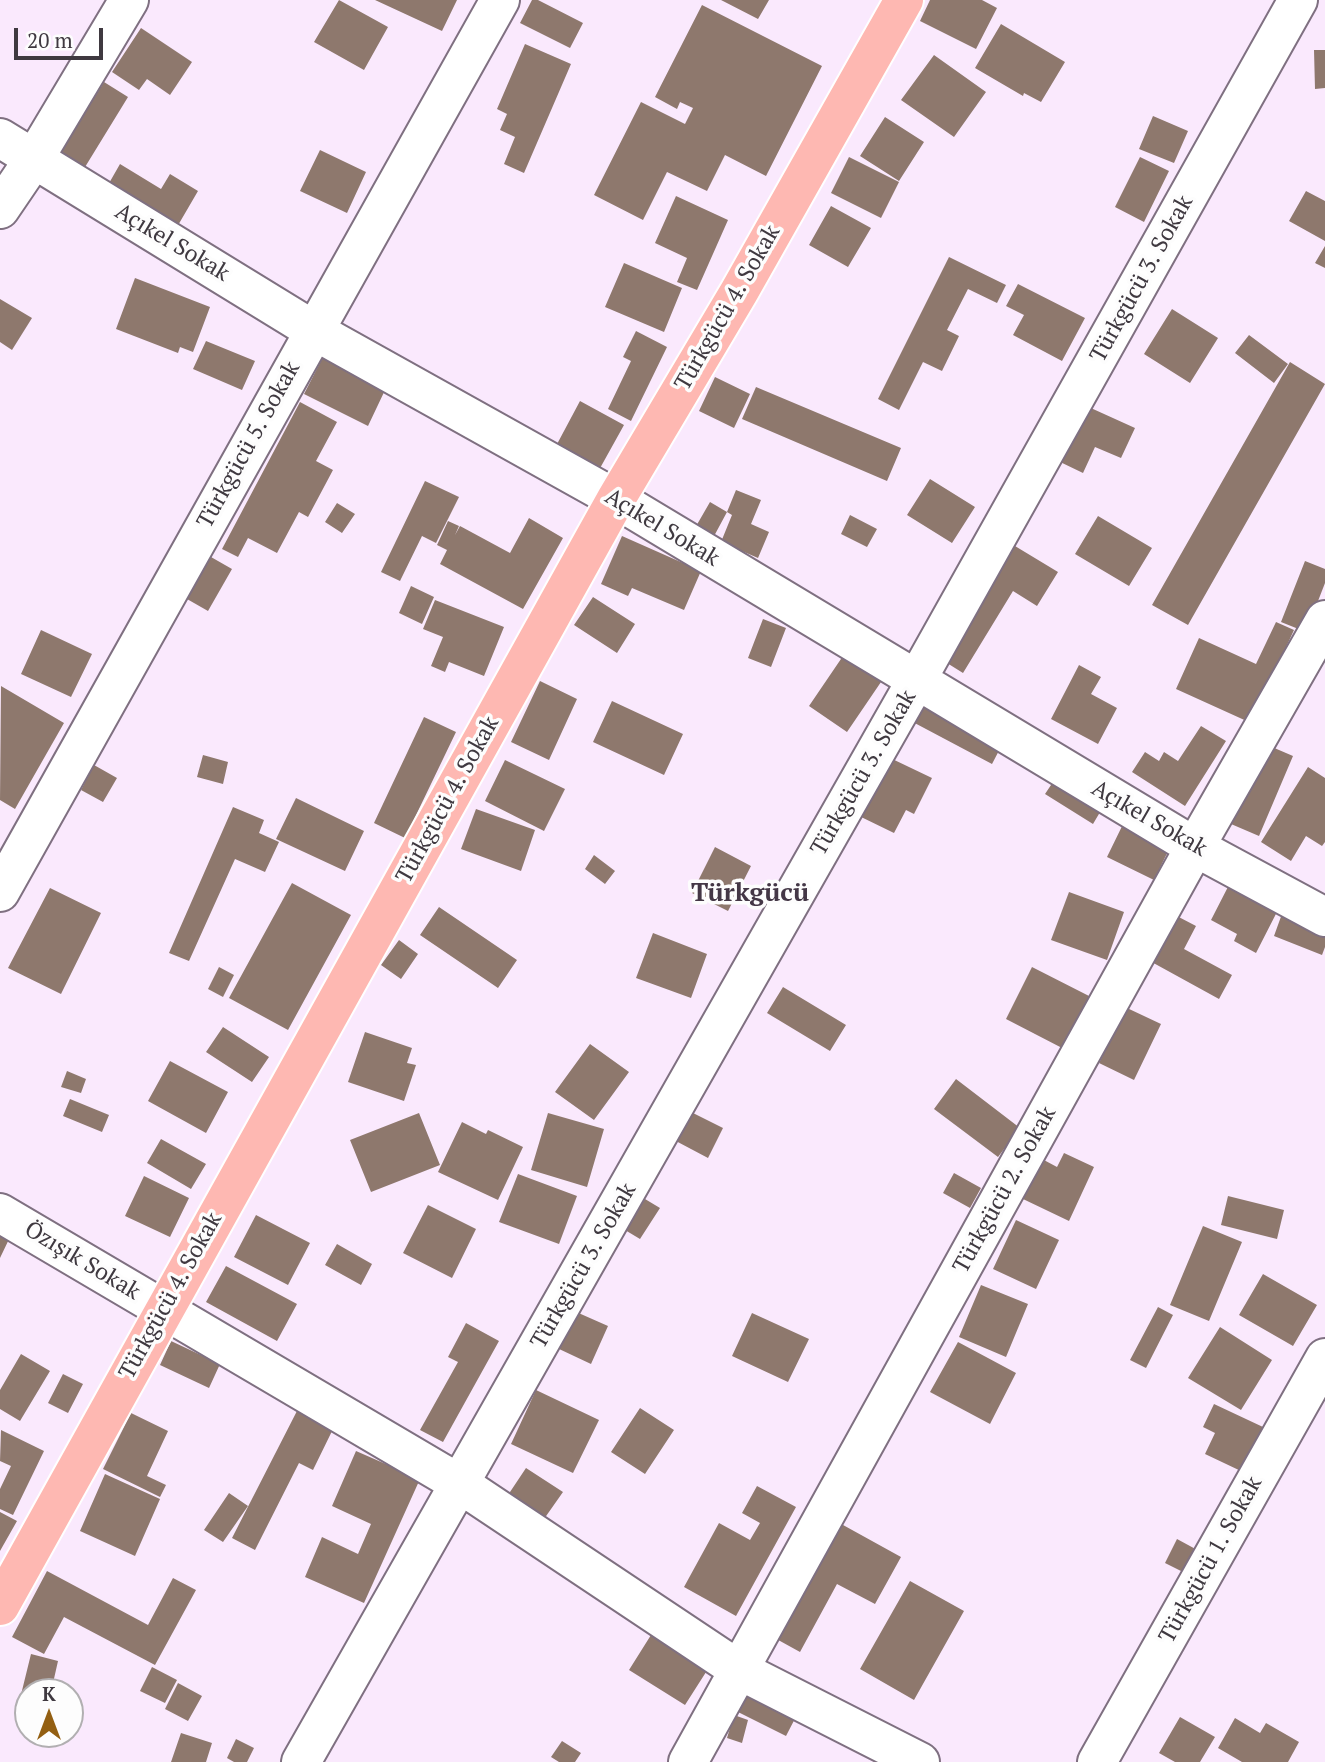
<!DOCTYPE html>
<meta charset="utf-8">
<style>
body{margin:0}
#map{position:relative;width:1325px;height:1762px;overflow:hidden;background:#fae9fd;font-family:"PT Serif",serif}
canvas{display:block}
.north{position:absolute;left:14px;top:1678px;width:70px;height:70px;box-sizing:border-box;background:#fdfdfd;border:2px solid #b1afb1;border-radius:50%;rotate:0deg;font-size:19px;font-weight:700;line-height:28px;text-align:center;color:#3f3940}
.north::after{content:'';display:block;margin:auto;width:24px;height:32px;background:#935f12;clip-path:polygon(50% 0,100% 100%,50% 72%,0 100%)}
.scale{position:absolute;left:14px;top:28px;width:89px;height:32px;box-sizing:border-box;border:4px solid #3f3940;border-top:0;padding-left:9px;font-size:21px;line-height:24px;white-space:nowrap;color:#3f3940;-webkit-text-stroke:5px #fdfdfd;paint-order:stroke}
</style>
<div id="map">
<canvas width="1325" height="1762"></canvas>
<div class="north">K</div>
<div class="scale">20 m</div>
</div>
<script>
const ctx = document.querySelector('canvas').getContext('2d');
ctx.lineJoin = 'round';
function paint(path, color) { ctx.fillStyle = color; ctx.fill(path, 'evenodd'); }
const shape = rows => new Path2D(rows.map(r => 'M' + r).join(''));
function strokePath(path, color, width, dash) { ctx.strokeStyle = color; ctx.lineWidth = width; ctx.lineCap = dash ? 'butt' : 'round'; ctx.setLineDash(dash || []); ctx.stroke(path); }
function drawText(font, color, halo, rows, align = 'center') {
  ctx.font = font + ' "PT Serif",serif'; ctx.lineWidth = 7; ctx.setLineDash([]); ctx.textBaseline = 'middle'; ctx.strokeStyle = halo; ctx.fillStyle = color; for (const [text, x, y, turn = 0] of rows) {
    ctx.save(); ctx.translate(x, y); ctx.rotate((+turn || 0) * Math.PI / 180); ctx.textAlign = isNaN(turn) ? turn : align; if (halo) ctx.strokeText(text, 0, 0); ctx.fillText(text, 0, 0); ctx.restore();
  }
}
const building = shape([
 [339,0,388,27,364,70,314,42],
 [375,0,457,0,442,31],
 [532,0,538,0,583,23,570,48,520,23],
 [721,0,769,0,758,19],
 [930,0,982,0,997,8,976,49,920,21],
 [702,5,822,66,766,176,725,155,707,191,667,172,643,220,594,195,641,102,685,124,693,108,680,102,677,109,655,97],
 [1001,24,1065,62,1041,102,1024,93,1023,96,975,68],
 [141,28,192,62,170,95,147,79,139,90,112,72],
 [525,44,571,64,524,173,504,164,515,137,500,130,507,114,497,109],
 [1314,50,1325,50,1325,88,1315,89],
 [934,55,986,92,954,137,901,100],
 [104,82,128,97,82,172,58,156],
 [1153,116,1188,131,1174,163,1139,149],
 [885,117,924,142,899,181,860,156],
 [320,150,366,172,347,213,300,191],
 [849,157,899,182,881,218,831,193],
 [1140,157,1169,171,1144,222,1115,207],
 [120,164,161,189,170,174,198,191,177,227,108,185],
 [1306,191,1325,201,1325,241,1289,221],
 [676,196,728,220,697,290,677,282,687,258,655,243],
 [831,206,871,228,848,267,809,245],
 [1325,246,1325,268,1315,263],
 [949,257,1006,285,997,303,968,289,947,330,959,336,942,371,923,362,899,410,878,399],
 [624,263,682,288,664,332,605,307],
 [135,278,210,307,193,352,180,347,178,353,116,329],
 [1018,284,1085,318,1062,361,1013,335,1024,315,1006,306],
 [0,299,32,318,12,350,0,342],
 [1172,309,1218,338,1190,383,1144,354],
 [636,331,667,347,631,421,608,409,631,361,623,357],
 [1249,335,1288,364,1274,383,1235,353],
 [206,341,255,361,242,390,193,369],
 [323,357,386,388,368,426,304,394],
 [1290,362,1325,384,1188,625,1152,605],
 [715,377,750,394,734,428,699,411],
 [756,387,901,448,887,481,742,419],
 [580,401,624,425,599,470,556,446],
 [300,402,337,422,316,461,333,470,308,517,299,512,277,553,248,538,238,557,222,549],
 [1082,404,1135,428,1121,458,1095,447,1083,473,1056,460],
 [930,479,975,507,952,543,907,515],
 [425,481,459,497,436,543,422,536,400,581,381,572],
 [736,490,761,500,751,524,769,532,758,558,721,542,732,515,727,512],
 [710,502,727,512,713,538,695,528],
 [337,503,355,514,342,533,325,522],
 [850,515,877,529,867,547,841,534],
 [1098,516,1152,548,1129,586,1075,554],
 [529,518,563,538,523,609,440,564,447,550,437,545,448,521,459,526,455,535,460,526,510,553],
 [622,536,701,571,684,610,632,588,628,596,601,584],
 [1010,543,1058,572,1037,606,1013,591,963,673,939,658],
 [211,557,232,569,208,611,187,599],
 [1305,561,1325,569,1325,583,1306,632,1281,622],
 [411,586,434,597,422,624,399,613],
 [593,597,635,624,617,653,574,625],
 [435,600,504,627,484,676,449,662,445,672,431,666,443,637,423,629],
 [763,619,786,628,771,667,748,658],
 [1276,622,1294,630,1251,723,1176,689,1199,638,1256,664],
 [41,630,92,654,71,697,21,674],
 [843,656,881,682,847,732,809,706],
 [1079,665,1101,677,1091,694,1117,708,1098,744,1051,719],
 [540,681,577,699,549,760,511,742],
 [1,686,64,723,15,809,0,800],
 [921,697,1004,741,992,764,909,720],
 [612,701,683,734,664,775,593,742],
 [424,717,456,732,405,838,374,823],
 [1201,726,1226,741,1185,806,1132,772,1145,752,1159,761,1164,752,1178,761],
 [1265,744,1293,756,1259,836,1231,824],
 [203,755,228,762,223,784,197,777],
 [886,756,932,778,914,814,906,810,894,833,857,815],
 [505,760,565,789,544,831,485,801],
 [94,765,117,778,103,802,81,790],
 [1308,767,1325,778,1325,842,1322,846,1306,836,1291,861,1261,842],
 [1059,773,1106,802,1093,824,1045,794],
 [296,798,364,831,345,871,276,839],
 [233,807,264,820,259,833,279,842,265,872,235,859,189,961,169,953],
 [476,809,535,830,521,871,461,849],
 [1127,816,1174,839,1154,880,1107,857],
 [715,847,751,866,728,911,692,893],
 [594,855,615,871,605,884,585,869],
 [1231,881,1280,906,1256,953,1234,941,1237,934,1211,920],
 [292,883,351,915,288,1030,229,998],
 [50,888,101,913,61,994,8,968],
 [1069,892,1124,912,1107,960,1051,940],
 [439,907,517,960,498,988,420,935],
 [1283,911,1325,928,1325,947,1322,955,1274,936],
 [1173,914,1196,926,1184,949,1232,975,1219,999,1148,960],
 [653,933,707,954,691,998,636,978],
 [399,940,418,954,401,979,381,965],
 [219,967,234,975,223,997,208,989],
 [1032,967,1091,997,1064,1049,1006,1019],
 [783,987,846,1025,830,1051,767,1013],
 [1127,1008,1161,1024,1134,1080,1099,1063],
 [223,1027,269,1057,252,1082,206,1052],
 [365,1032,412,1048,407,1063,416,1065,404,1101,348,1082],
 [590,1044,629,1072,594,1120,555,1092],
 [170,1061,228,1092,206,1133,148,1101],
 [67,1071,86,1079,81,1093,61,1087],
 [956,1079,1020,1128,998,1157,934,1109],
 [70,1099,109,1115,102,1132,63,1116],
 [689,1111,723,1128,708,1158,674,1140],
 [419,1113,440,1165,371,1192,350,1140],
 [548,1113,604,1129,587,1187,531,1170],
 [462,1122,486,1134,488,1130,523,1147,498,1200,438,1172],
 [161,1139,206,1164,191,1189,147,1163],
 [1064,1153,1094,1167,1069,1221,1023,1199,1042,1159,1057,1167],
 [954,1173,981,1188,970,1208,943,1193],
 [518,1174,577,1196,559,1244,499,1222],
 [144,1176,189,1198,170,1237,125,1216],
 [1228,1196,1284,1210,1277,1239,1221,1225],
 [645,1199,660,1208,640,1239,625,1230],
 [428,1205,476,1229,452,1278,403,1253],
 [256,1215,310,1243,288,1285,234,1257],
 [1016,1220,1059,1240,1036,1289,993,1269],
 [1203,1226,1242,1242,1209,1321,1170,1305],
 [0,1230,11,1235,0,1258],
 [337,1244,372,1264,361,1285,325,1265],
 [226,1266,297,1304,277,1341,206,1302],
 [1263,1274,1317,1305,1293,1346,1239,1315],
 [981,1285,1028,1304,1006,1357,959,1337],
 [1158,1307,1173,1315,1146,1368,1130,1360],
 [574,1311,608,1326,591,1364,557,1348],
 [752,1313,809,1339,788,1382,732,1356],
 [466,1323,499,1341,443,1442,420,1430,458,1362,448,1357],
 [1220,1327,1272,1360,1241,1410,1188,1378],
 [171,1341,220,1364,209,1388,160,1365],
 [958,1342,1016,1373,990,1424,930,1392],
 [21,1354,50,1371,20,1421,0,1409,0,1390],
 [63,1374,83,1384,68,1413,48,1403],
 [536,1390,599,1420,573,1473,511,1444],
 [1214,1404,1263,1427,1243,1472,1205,1454,1215,1433,1203,1427],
 [640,1408,674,1430,645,1474,611,1452],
 [298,1409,334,1427,313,1470,299,1463,255,1550,232,1538],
 [131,1413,168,1431,147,1476,166,1485,160,1497,103,1469],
 [1,1430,44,1451,13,1515,0,1509,0,1489,11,1466,0,1461],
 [356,1451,420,1479,364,1603,305,1577,322,1537,358,1554,371,1524,332,1506],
 [526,1468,563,1492,544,1519,508,1495],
 [105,1474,160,1499,135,1556,80,1531],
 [757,1486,796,1507,736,1616,684,1587,719,1523,750,1540,760,1523,742,1513],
 [229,1493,248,1506,223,1542,204,1530],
 [0,1512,17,1521,0,1551],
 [834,1520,901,1557,875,1604,837,1584,800,1652,771,1636],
 [1177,1539,1201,1552,1189,1575,1165,1563],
 [47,1571,148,1625,173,1578,196,1590,155,1665,64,1617,44,1654,12,1637],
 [910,1581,964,1611,914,1700,860,1669],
 [626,1601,715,1658,685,1705,629,1670,651,1635,618,1614],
 [31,1654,58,1661,51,1692,28,1692,28,1714,17,1711],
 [152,1667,177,1680,165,1703,140,1691],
 [751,1682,801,1707,786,1736,736,1711],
 [178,1683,202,1696,188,1721,165,1709],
 [734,1715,748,1720,742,1743,727,1738],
 [1180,1717,1215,1737,1200,1762,1175,1762,1159,1753],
 [1235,1718,1260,1733,1266,1723,1299,1742,1288,1762,1242,1762,1218,1748],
 [181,1733,212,1743,206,1762,171,1762],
 [236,1739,254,1748,247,1762,234,1762,227,1758],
 [562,1741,581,1753,575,1762,559,1762,551,1757]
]);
const minor = shape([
 [0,138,313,330,616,499,1195,847,1325,917],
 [0,209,34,159,129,0],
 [0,892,500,0],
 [0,1213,460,1484,739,1670,920,1762],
 [301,1762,916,681,1298,0],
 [688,1762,1195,847,1325,620],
 [1097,1762,1325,1358]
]);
const major = shape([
 [0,1606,616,499,739,292,904,0]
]);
const streetNames = [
 ["Açıkel Sokak",172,243,31],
 ["Türkgücü 3. Sokak",1142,279,-61],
 ["Türkgücü 4. Sokak",728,308,-60],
 ["Türkgücü 5. Sokak",249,445,-61],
 ["Açıkel Sokak",662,528,31],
 ["Türkgücü 3. Sokak",864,773,-60],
 ["Türkgücü 4. Sokak",448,800,-61],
 ["Açıkel Sokak",1149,819,30],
 ["Türkgücü 2. Sokak",1005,1190,-61],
 ["Özışık Sokak",82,1261,31],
 ["Türkgücü 3. Sokak",584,1266,-60],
 ["Türkgücü 4. Sokak",171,1296,-61],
 ["Türkgücü 1. Sokak",1211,1560,-61]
];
const quarterNames = [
 ["Türkgücü",750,894]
];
paint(building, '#8e786d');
strokePath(minor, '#7f7081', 42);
strokePath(major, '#fff', 42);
strokePath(minor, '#fff', 38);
strokePath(major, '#feb8b2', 38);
drawText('23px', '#3f3940', '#fdfdfd', streetNames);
drawText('bold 26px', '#443746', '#fdfdfd', quarterNames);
</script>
